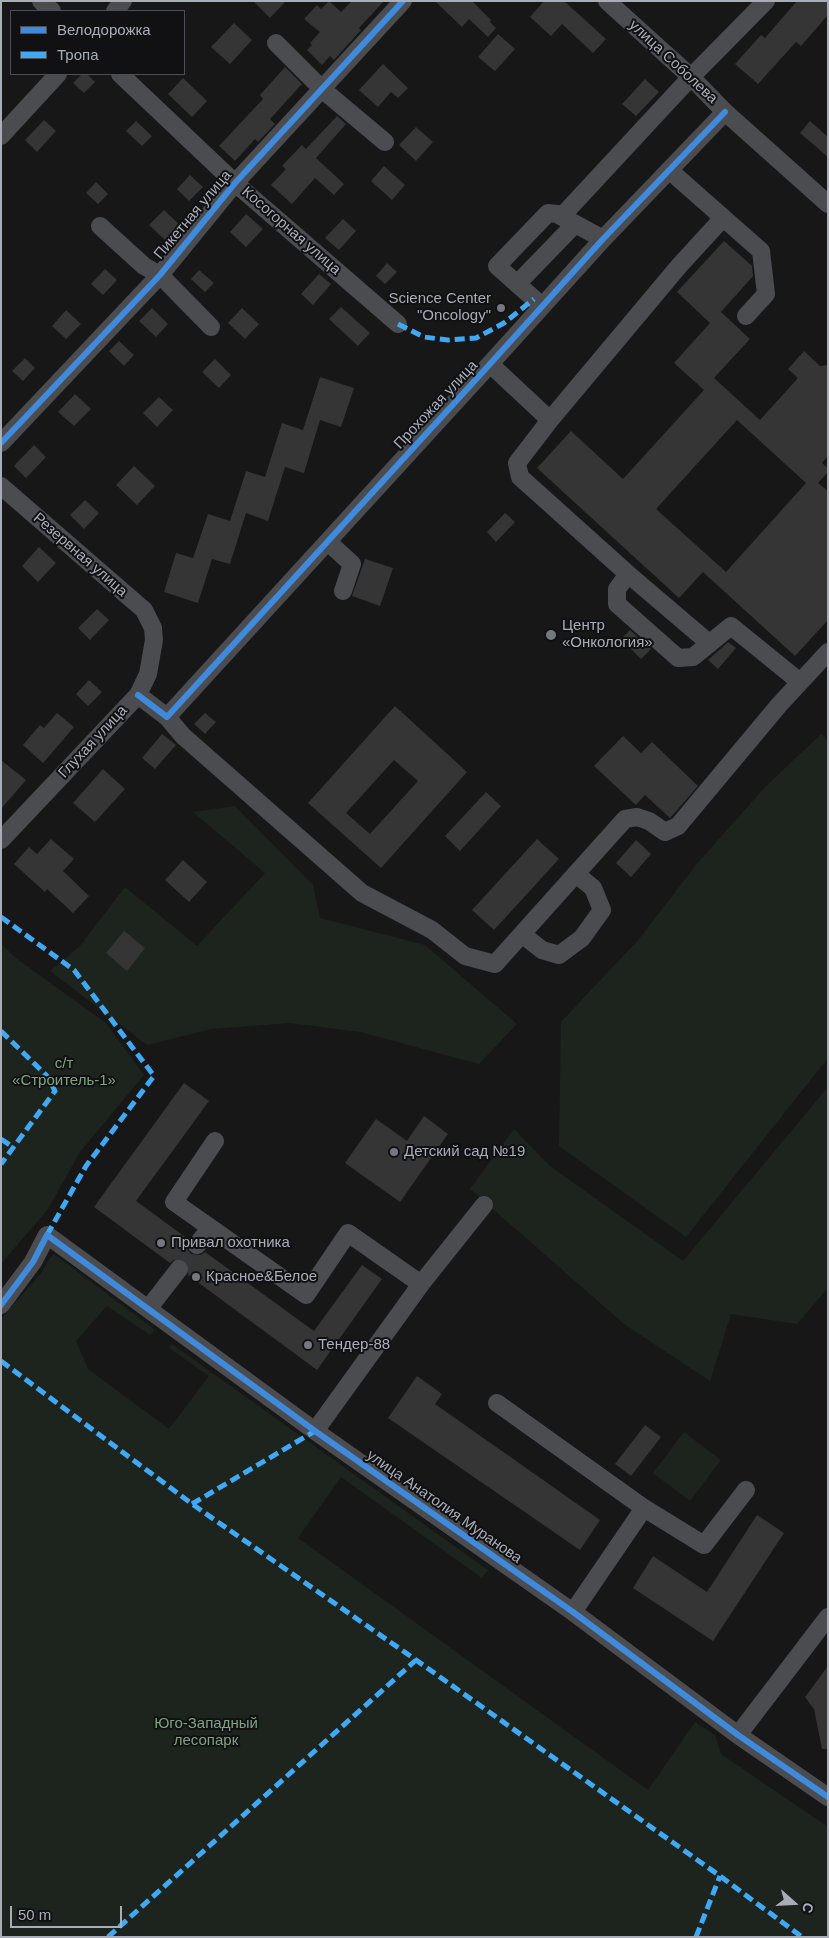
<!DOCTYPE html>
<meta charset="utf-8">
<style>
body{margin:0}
#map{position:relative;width:829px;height:1938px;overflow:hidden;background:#171717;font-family:Helvetica,sans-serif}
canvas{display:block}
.frame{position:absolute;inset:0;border:2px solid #a8adb8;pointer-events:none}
.legend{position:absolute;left:10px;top:10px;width:175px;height:65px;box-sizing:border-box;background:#111113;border:1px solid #4d4f55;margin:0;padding:6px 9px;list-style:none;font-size:15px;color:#a8adb8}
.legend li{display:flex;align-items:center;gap:10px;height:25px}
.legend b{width:25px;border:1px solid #4d4f55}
.north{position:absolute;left:769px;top:1878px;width:50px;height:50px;-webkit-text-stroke:4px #111113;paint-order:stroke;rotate:109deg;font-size:14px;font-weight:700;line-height:20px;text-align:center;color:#a8adb8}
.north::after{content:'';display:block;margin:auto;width:18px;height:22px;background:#a8adb8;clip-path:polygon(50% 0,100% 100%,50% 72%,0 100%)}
.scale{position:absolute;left:10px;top:1906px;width:112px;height:22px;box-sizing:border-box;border:2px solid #a8adb8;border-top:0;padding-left:6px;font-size:15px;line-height:18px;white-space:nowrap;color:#a8adb8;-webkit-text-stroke:4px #111113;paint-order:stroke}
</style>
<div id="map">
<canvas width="829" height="1938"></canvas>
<div class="frame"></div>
<ul class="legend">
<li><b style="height:6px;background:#408adc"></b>Велодорожка</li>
<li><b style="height:6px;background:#3fa9f5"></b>Тропа</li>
</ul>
<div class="north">С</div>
<div class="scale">50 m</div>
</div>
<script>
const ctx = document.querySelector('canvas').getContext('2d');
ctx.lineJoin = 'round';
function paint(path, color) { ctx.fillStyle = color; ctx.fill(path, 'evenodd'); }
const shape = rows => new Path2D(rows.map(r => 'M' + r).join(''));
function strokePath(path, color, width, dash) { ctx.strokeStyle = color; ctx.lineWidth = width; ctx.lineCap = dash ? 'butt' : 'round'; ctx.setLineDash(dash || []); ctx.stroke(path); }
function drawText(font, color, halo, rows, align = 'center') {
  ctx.font = font + ' Helvetica,sans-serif'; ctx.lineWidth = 4; ctx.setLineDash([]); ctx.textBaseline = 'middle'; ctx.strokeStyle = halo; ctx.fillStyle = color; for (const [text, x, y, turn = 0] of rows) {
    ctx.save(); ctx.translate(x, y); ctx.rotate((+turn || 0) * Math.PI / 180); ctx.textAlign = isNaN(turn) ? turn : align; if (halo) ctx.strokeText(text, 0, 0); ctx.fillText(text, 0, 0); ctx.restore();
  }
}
const green = shape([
 [821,734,828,741,828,1058,686,1237,559,1146,561,1022,639,939,696,865,764,788],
 [235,806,313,885,320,918,425,945,517,1024,479,1064,360,1032,290,1023,211,1029,147,1045,50,971,79,947,125,887,197,946,265,873,193,812],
 [1,944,17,959,106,1023,144,1075,80,1152,48,1209,1,1264],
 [828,1087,828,1288,797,1324,731,1314,710,1381,624,1324,470,1189,514,1129,550,1166,683,1261],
 [54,1254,155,1330,150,1335,107,1306,76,1341,88,1369,169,1429,209,1376,169,1348,172,1344,488,1570,482,1578,341,1477,298,1538,648,1790,695,1722,715,1735,721,1754,828,1827,828,1937,1,1937,1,1319,42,1272,47,1262],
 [684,1432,721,1460,690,1501,653,1473]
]);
const building = shape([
 [253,1,286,1,270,18],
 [329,1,341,12,352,1,384,1,359,28,361,30,334,60,330,56,322,65,307,50,312,45,310,43,320,32,304,19,317,5,321,9],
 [435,1,472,1,491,20,490,22,496,28,488,37,469,19,462,27],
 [544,1,564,1,606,39,593,53,562,24,551,36,530,17],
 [797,1,828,1,828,15,801,46,796,42,758,84,735,64,761,35,765,38],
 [234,23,252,40,230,64,211,47],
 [498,34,515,49,495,71,478,57],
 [383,64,408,88,398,98,391,92,378,107,359,90],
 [285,67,302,84,270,119,275,124,258,142,255,139,235,161,219,146,263,99,260,95],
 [82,74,87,74,95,82,84,93,73,83],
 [183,78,207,101,192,117,168,94],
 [645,79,659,92,636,116,622,104],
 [337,116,346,124,316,158,344,184,334,195,315,178,292,204,271,185,286,169,282,166,302,145,306,149],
 [44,120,56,131,37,152,25,140],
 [136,121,152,136,142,146,126,131],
 [810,121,828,137,828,157,800,133],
 [416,127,433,142,416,161,399,145],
 [384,166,405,185,392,200,371,181],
 [190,175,203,187,189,201,177,189],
 [96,182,108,194,98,204,86,193],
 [164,210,181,226,166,241,149,225],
 [246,214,263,229,246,247,230,232],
 [343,219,356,231,339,250,325,238],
 [724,241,752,266,753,276,721,312,750,339,714,378,760,420,798,378,788,369,804,351,820,366,828,365,828,456,822,463,828,468,828,472,818,483,828,491,828,620,795,656,703,572,679,598,537,468,571,431,623,479,704,390,674,363,710,323,677,292],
 [737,420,806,483,726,572,656,509],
 [387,263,397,272,385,284,376,276],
 [105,269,117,280,103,295,91,284],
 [199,270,214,283,205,292,191,279],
 [319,274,331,284,313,305,301,294],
 [341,307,370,333,358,346,329,319],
 [152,308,168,324,156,337,139,321],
 [242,308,259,324,245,339,228,323],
 [66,310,81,324,66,339,52,326],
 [119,341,134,355,124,366,109,351],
 [25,358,35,368,23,381,12,371],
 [215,359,231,375,219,388,202,372],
 [320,377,354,388,341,427,320,420,304,473,285,467,268,521,246,513,230,564,212,559,198,603,164,592,176,553,193,558,208,514,230,521,246,471,265,477,282,423,303,430],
 [75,394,91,409,74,426,58,412],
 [159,397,173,410,157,427,143,413],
 [34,445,46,457,26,478,14,466],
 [134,466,155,486,137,505,116,485],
 [85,500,99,513,84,529,70,515],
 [505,513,515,522,496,542,487,532],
 [39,547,56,563,38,582,22,566],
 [365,559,393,568,380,606,352,596],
 [97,609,109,620,90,640,78,628],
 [630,630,651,649,641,659,621,639],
 [728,642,736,648,718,669,708,660],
 [89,680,102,692,88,706,76,694],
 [395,706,467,772,381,868,308,803],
 [394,760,418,781,370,834,346,813],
 [57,713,74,727,43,763,23,745,40,725,44,728],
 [205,713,216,722,205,734,194,724],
 [162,734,176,745,155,769,142,758],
 [623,736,641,753,652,742,698,786,671,817,670,818,645,795,636,805,594,766],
 [1,760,26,780,1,809],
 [103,769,125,789,95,822,73,803],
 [486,792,501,806,460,851,445,836],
 [51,839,74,859,63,871,89,896,73,913,47,889,45,892,14,864,29,847,37,854],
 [537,839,559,859,494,930,472,910],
 [636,840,651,854,631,877,616,863],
 [183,860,207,882,189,902,165,880],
 [124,931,145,948,127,971,106,953],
 [184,1083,209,1101,136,1201,188,1239,187,1249,191,1254,201,1255,205,1252,314,1331,362,1265,382,1279,317,1370,188,1275,189,1265,185,1260,175,1259,170,1263,94,1207],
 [424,1116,448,1134,400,1202,345,1163,376,1119,407,1141],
 [417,1376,442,1394,435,1404,600,1520,580,1550,388,1418],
 [645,1425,661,1437,631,1476,615,1464],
 [757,1515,784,1533,713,1641,633,1588,653,1556,707,1592],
 [828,1666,828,1749,822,1749,814,1709,805,1697]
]);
const minorTunnel = shape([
 [179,1269,197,1245]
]);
const minor = shape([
 [41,1,52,11],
 [607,1,691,77,725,112,828,204],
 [115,11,123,1],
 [276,43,323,90,385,142],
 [120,74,235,183,398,324],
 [1,136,58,74],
 [669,170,761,251,766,294,746,316],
 [562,216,691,77,766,1],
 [100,226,144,266,160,275,211,327],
 [517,284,575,224],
 [542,306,497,266,548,213,557,214,603,239],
 [490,364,550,420],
 [1,443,160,275,235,183,403,1],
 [1,486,144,610,153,628,154,640,148,674,138,695,1,840],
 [328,542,352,564,343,591],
 [628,574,617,589,617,604,678,658,693,657,731,626,800,682],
 [709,643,628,574,520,477,517,463,550,420,679,266,723,218],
 [138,695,167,717,183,736,362,893,432,930,465,956,495,964,625,819,637,817,649,821,665,832,678,826,779,705,828,652],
 [167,717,490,364,603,239,725,112],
 [522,934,542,950,559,955,582,938,602,910,593,888,576,874],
 [215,1141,174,1202,306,1295,348,1233,421,1284],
 [197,1245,210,1228],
 [1,1305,33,1262,47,1235,315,1431,573,1612,738,1735,828,1797],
 [148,1309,179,1269],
 [497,1403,644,1508,573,1612],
 [315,1431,421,1284,484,1205],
 [644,1508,704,1545,746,1490],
 [738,1735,828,1617]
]);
const quiet = shape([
 [398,324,424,337,448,340,476,338,504,323,534,299],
 [1,917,74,970,154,1076,86,1166,47,1235],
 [1,1031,48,1077,55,1091,1,1164],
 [1,1139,13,1147],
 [1,1361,192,1504,416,1660,720,1876,802,1937],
 [192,1504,315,1431],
 [108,1937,416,1660],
 [696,1937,720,1876]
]);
const cycleway = shape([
 [1,443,160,275,235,183,403,1],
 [138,695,167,717,490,364,603,239,725,112],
 [1,1305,33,1262,47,1235,315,1431,573,1612,738,1735,828,1797]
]);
const markers = [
 [501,308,5,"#757880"],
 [551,635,6,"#757880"],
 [394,1152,5,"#757880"],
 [161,1243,5,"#757880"],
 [196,1277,5,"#757880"],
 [308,1345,5,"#757880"]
];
const streetNames = [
 ["улица Соболева",673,62,43],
 ["Пикетная улица",193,215,-50],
 ["Косогорная улица",291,231,41],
 ["Прохожая улица",436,405,-47],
 ["Резервная улица",80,555,41],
 ["Глухая улица",93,742,-47],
 ["улица Анатолия Муранова",444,1507,35]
];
const poiNames = [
 ["Science Center",491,299,"right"],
 ["\"Oncology\"",491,316,"right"],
 ["Центр",562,626],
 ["«Онкология»",562,643],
 ["Детский сад №19",404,1152],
 ["Привал охотника",171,1243],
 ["Красное&Белое",206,1277],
 ["Тендер-88",318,1345]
];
const parkNames = [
 ["с/т",64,1064],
 ["«Строитель-1»",64,1081],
 ["Юго-Западный",206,1724],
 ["лесопарк",206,1741]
];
paint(green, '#1d241e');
paint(building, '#353536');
strokePath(minorTunnel, '#343537', 18, [18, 9]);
strokePath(minor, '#4b4c50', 18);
strokePath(quiet, '#3fa9f5', 5, [10, 5]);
strokePath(cycleway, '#408adc', 6);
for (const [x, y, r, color] of markers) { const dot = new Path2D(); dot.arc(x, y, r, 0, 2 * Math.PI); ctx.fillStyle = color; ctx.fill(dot); strokePath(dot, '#111113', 2); }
drawText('15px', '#a8adb8', '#111113', streetNames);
drawText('15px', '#a8adb8', '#111113', poiNames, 'left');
drawText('15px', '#7fa381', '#111113', parkNames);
</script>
